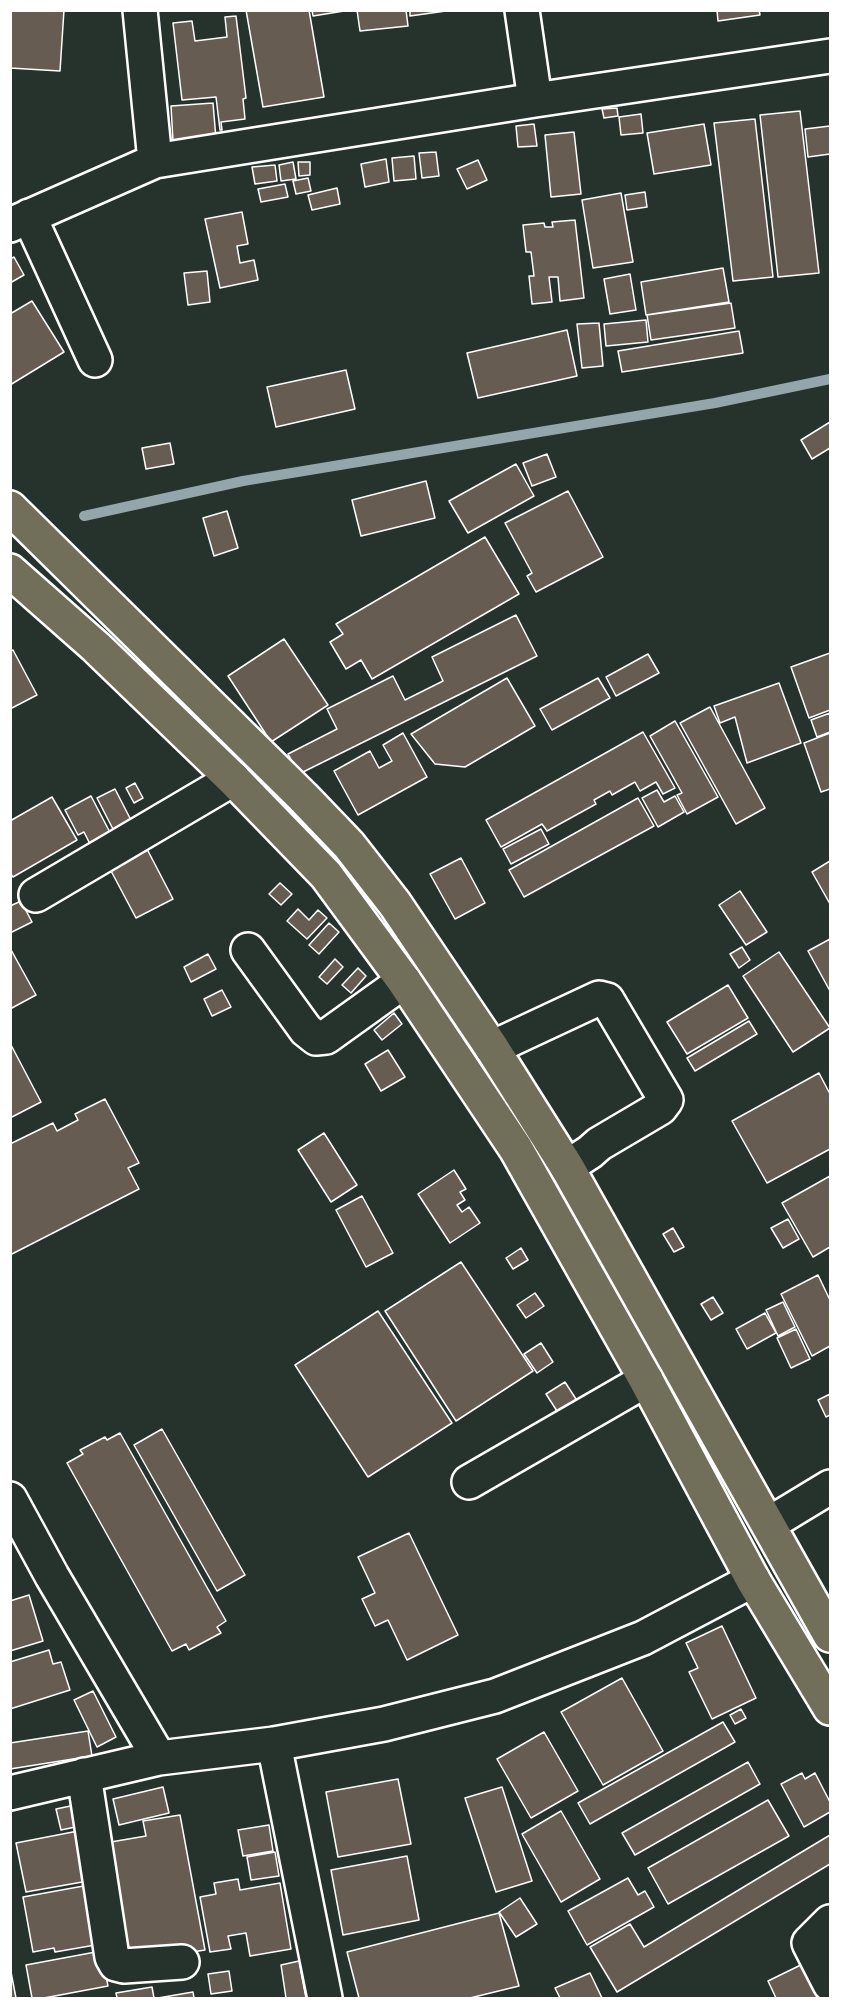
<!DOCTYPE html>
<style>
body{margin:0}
#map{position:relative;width:841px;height:2009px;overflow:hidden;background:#26332d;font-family:Kalam,sans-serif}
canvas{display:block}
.frame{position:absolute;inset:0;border:12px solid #fff;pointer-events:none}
</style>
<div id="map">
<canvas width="841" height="2009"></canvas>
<div class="frame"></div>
</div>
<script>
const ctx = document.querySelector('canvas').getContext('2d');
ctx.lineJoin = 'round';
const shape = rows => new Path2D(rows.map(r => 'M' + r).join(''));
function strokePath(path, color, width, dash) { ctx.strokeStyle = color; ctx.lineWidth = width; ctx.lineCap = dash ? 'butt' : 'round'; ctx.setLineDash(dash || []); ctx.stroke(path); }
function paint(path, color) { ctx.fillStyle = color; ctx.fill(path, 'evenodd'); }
const stream = shape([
 [84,516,243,481,715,403,830,379]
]);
const building = shape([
 [10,10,64,10,60,71,10,68,10,10],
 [246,10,309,10,324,97,263,107,246,10],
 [312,10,344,10,344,11,313,16,312,10],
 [357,10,406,10,408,26,360,31,357,10],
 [410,10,453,10,410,16,410,10],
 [717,10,759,10,760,15,718,21,717,10],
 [236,16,246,98,243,99,245,119,221,122,222,130,220,130,216,97,182,100,173,23,192,21,195,41,227,37,225,17,236,16],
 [213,103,216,139,173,141,171,106,213,103],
 [617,108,618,116,604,118,602,109,617,108],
 [800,111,819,273,778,277,760,115,800,111],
 [641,114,643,133,621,135,619,117,641,114],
 [755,119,773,277,733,281,714,123,755,119],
 [534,124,537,146,518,147,516,126,534,124],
 [704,124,711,165,654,174,647,133,704,124],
 [830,126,830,154,808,157,805,129,830,126],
 [574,132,581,194,551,197,545,135,574,132],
 [436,152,439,176,422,178,419,153,436,152],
 [414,156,416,179,394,181,392,158,414,156],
 [386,159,389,182,365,187,361,164,386,159],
 [478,160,487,180,467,189,457,169,478,160],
 [293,162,296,179,281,181,279,165,293,162],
 [298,162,310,162,310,175,299,176,298,162],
 [275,165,277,181,255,184,252,167,275,165],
 [308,178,311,191,296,194,293,181,308,178],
 [285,184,288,197,261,202,258,189,285,184],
 [337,188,340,204,312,210,308,195,337,188],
 [645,192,647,207,627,210,625,195,645,192],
 [621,193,633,262,593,268,582,200,621,193],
 [242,212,248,244,237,246,240,263,254,260,258,280,220,288,205,219,242,212],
 [575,220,584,298,560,301,558,277,549,277,552,302,532,304,529,276,534,276,531,252,526,252,523,225,544,223,545,227,553,227,552,222,575,220],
 [14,257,24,275,10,283,10,259,14,257],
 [723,268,729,302,646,315,641,282,723,268],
 [207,271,210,302,188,305,184,273,207,271],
 [630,274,636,310,610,314,604,279,630,274],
 [32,301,64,352,10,385,10,314,32,301],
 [731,303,735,328,651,340,647,315,731,303],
 [646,320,648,342,606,346,604,324,646,320],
 [599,323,603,366,582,368,577,324,599,323],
 [567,330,577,376,478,398,467,353,567,330],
 [739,331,743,353,622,372,618,351,739,331],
 [346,370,355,409,276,427,267,387,346,370],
 [830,422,830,448,812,459,801,440,830,422],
 [170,443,174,464,146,469,142,448,170,443],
 [547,454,556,477,532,486,523,463,547,454],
 [516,464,534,496,468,533,449,501,516,464],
 [426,481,435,518,361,536,352,500,426,481],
 [568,491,603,557,536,592,527,576,532,573,505,523,568,491],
 [227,511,238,548,214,556,203,518,227,511],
 [485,537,519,594,372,679,361,660,346,669,330,642,343,634,336,624,485,537],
 [516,615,537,656,299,774,288,754,337,729,327,709,393,676,405,700,443,681,432,657,516,615],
 [284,639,328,705,271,742,228,676,284,639],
 [13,650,37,695,10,709,10,651,13,650],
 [830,653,830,710,809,718,791,667,830,653],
 [648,654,659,673,616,696,606,677,648,654],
 [507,678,535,726,465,767,435,764,411,734,507,678],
 [598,678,610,698,552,730,540,709,598,678],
 [779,683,801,743,747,763,735,717,720,723,714,706,779,683],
 [710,707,765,808,736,824,680,723,710,707],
 [830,713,830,732,817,737,811,720,830,713],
 [675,721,718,797,687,814,677,795,682,793,650,736,675,721],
 [643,732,675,788,663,794,656,782,640,791,635,782,612,795,610,791,594,800,596,804,547,831,542,824,501,847,486,820,643,732],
 [403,733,427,777,358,815,334,771,370,751,379,768,392,761,383,745,403,733],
 [830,733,830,789,821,792,804,743,830,733],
 [135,783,143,798,134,803,126,788,135,783],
 [115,789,133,824,115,833,97,798,115,789],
 [657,790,664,802,675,796,684,812,658,827,642,798,657,790],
 [91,796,115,842,94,852,84,832,78,835,65,810,91,796],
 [52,797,77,840,13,877,10,873,10,821,52,797],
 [638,798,654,826,524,897,509,870,638,798],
 [541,829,549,844,511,864,503,849,541,829],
 [147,849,173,899,136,918,110,869,147,849],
 [461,858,485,903,455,919,430,874,461,858],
 [830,861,830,904,812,872,830,861],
 [280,883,292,894,281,905,269,894,280,883],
 [740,891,767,932,746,945,719,905,740,891],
 [21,901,32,922,10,933,10,906,21,901],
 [298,909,309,920,318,910,327,918,307,939,287,921,298,909],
 [329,923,339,932,319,954,309,945,329,923],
 [830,939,830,991,808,951,830,939],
 [742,947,750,960,739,968,730,954,742,947],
 [10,948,36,995,10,1009,10,948],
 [779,952,830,1028,793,1052,743,976,779,952],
 [208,954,216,969,191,982,184,967,208,954],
 [335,959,343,967,327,984,319,977,335,959],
 [358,968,366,976,351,993,342,985,358,968],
 [728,985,748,1018,687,1054,667,1022,728,985],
 [222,990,231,1007,212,1016,204,999,222,990],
 [394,1013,402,1024,382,1040,374,1030,394,1013],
 [749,1021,757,1034,695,1071,687,1058,749,1021],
 [10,1043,41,1102,10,1118,10,1043],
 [388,1050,405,1077,381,1091,365,1064,388,1050],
 [819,1073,830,1094,830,1149,767,1183,732,1121,819,1073],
 [105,1099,139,1163,128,1168,139,1189,10,1255,10,1144,53,1123,57,1131,78,1120,75,1114,105,1099],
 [324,1133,357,1185,331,1202,298,1150,324,1133],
 [454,1170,466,1189,460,1192,465,1200,457,1205,462,1212,469,1207,480,1223,450,1243,418,1194,454,1170],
 [830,1176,830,1247,813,1257,782,1203,830,1176],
 [362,1196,393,1253,366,1267,336,1210,362,1196],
 [788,1219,799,1239,783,1248,771,1228,788,1219],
 [673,1228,684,1247,674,1252,663,1234,673,1228],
 [521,1248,528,1260,513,1269,506,1258,521,1248],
 [461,1262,533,1371,456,1421,385,1311,461,1262],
 [818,1275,830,1300,830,1346,812,1356,781,1294,818,1275],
 [535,1293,544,1306,526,1318,517,1305,535,1293],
 [713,1297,723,1313,711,1320,701,1304,713,1297],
 [783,1302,795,1327,778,1336,766,1310,783,1302],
 [378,1311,452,1423,368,1477,295,1365,378,1311],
 [765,1313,776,1333,747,1349,736,1329,765,1313],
 [796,1329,810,1359,791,1368,777,1338,796,1329],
 [541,1343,553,1362,537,1373,524,1354,541,1343],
 [565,1382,585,1413,566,1425,546,1394,565,1382],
 [830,1394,830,1415,826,1417,818,1400,830,1394],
 [162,1429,245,1575,217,1591,134,1445,162,1429],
 [120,1433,226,1621,217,1627,221,1633,189,1650,186,1644,172,1651,67,1463,83,1454,80,1450,105,1437,107,1440,120,1433],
 [409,1533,458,1635,407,1660,388,1620,375,1626,362,1599,375,1593,358,1557,409,1533],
 [29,1595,43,1641,10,1651,10,1601,29,1595],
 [722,1626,756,1698,712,1719,689,1672,698,1668,686,1643,722,1626],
 [49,1650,53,1664,61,1662,70,1690,10,1709,10,1662,49,1650],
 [622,1678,663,1751,603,1785,561,1712,622,1678],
 [93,1691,116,1737,97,1747,74,1700,93,1691],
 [741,1709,746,1718,735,1724,730,1715,741,1709],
 [723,1722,735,1742,590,1824,578,1803,723,1722],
 [88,1731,92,1756,10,1769,10,1743,88,1731],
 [544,1732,578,1791,531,1818,497,1759,544,1732],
 [748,1762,760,1784,635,1855,622,1833,748,1762],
 [802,1773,805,1779,815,1773,830,1802,830,1812,804,1827,781,1784,802,1773],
 [398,1779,411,1844,338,1857,326,1792,398,1779],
 [163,1787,169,1813,119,1825,113,1799,163,1787],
 [502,1787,532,1881,496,1892,465,1798,502,1787],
 [768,1800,789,1836,668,1904,648,1868,768,1800],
 [80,1804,85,1825,61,1830,56,1809,80,1804],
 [561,1811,600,1879,561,1902,522,1834,561,1811],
 [180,1815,205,1950,160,1957,158,1946,124,1952,105,1843,146,1836,143,1821,180,1815],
 [269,1825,273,1851,243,1856,238,1830,269,1825],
 [78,1831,88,1881,26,1892,16,1843,78,1831],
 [830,1835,830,1864,617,1992,590,1947,630,1924,644,1947,830,1835],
 [275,1852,279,1876,251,1880,247,1857,275,1852],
 [407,1856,419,1920,343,1935,331,1870,407,1856],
 [628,1878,638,1895,645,1891,654,1907,587,1945,568,1911,628,1878],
 [238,1879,240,1890,280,1883,291,1949,250,1956,246,1933,228,1936,231,1949,210,1952,200,1897,216,1894,214,1883,238,1879],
 [89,1885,101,1944,55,1952,54,1948,33,1952,23,1897,89,1885],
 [520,1898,537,1924,516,1937,499,1912,520,1898],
 [499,1913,519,1986,470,1998,359,1998,347,1952,499,1913],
 [101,1951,108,1986,44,1998,32,1998,26,1965,101,1951],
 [811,1960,830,1998,776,1998,768,1981,811,1960],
 [299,1961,306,1998,286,1998,281,1965,299,1961],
 [10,1967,16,1998,10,1998,10,1967],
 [229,1971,232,1991,211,1994,208,1974,229,1971],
 [590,1973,602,1998,560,1998,555,1988,590,1973],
 [152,1987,154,1998,117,1998,116,1993,152,1987],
 [193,1992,194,1998,158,1998,193,1992]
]);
const minor = shape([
 [140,10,155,161],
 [522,10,535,100],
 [29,216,95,360],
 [10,225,155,161,535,100,830,56],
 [36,895,233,779],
 [248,950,306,1030,316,1038,326,1037,404,981],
 [492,1048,599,998,607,1000,666,1100,660,1108,599,1144,590,1152,567,1167],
 [469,1482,646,1380],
 [10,1499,52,1576,159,1758],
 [769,1524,830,1487],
 [274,1744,325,1998],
 [84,1775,112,1957,116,1964,124,1966,182,1962],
 [10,1793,159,1758,274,1744,384,1724,495,1696,643,1638,753,1580],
 [830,1922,809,1943,830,1984]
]);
const major = shape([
 [10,508,303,797,349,845,395,904,492,1048,567,1167,830,1635],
 [10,571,96,647,233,779,326,875,404,981,516,1149,646,1380,753,1580,830,1708]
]);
strokePath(stream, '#94a6ab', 10);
paint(building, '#675c52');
strokePath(building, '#fff', 1.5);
strokePath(minor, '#fff', 38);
strokePath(major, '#fff', 38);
strokePath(minor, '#26332d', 33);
strokePath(major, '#716e59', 33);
</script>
